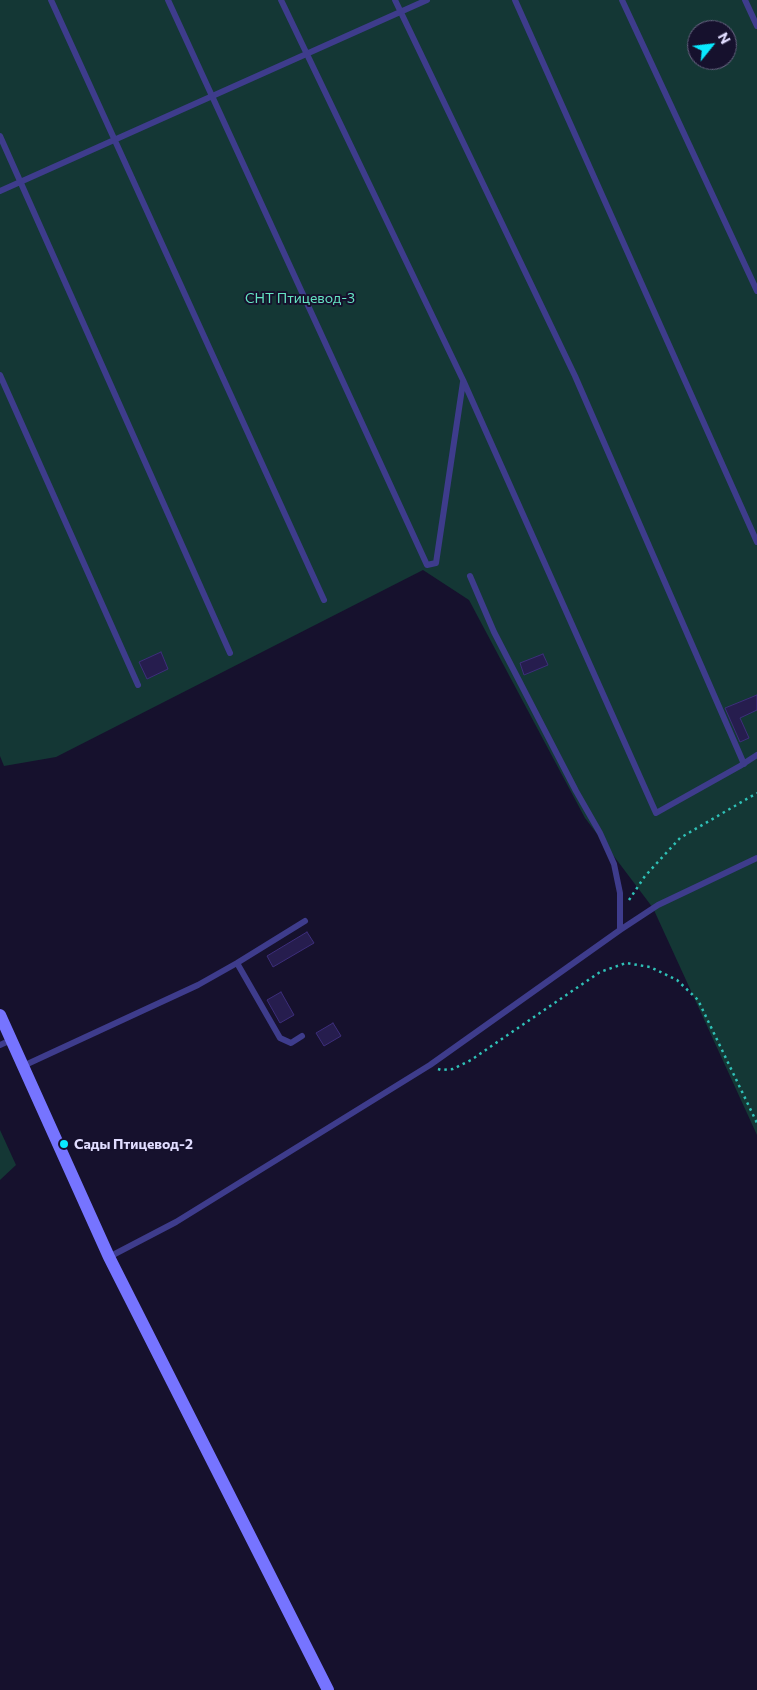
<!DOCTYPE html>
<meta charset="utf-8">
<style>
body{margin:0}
#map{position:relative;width:757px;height:1690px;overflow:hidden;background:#16112d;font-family:Commissioner,sans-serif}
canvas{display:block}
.north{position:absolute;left:687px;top:20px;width:50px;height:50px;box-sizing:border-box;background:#16112d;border:1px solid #676381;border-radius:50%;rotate:61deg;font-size:14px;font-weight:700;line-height:20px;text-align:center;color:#e1ddff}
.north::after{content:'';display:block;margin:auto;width:18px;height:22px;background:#09e9ff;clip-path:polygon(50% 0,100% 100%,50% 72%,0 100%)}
</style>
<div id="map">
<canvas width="757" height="1690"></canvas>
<div class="north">N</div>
</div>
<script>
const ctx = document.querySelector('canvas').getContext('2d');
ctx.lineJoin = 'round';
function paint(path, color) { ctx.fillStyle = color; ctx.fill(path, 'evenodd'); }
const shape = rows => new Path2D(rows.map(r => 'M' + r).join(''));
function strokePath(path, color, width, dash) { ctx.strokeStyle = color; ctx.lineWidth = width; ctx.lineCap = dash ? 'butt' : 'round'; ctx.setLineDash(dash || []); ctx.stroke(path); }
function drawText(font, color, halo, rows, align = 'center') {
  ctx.font = font + ' Commissioner,sans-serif'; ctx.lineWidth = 4; ctx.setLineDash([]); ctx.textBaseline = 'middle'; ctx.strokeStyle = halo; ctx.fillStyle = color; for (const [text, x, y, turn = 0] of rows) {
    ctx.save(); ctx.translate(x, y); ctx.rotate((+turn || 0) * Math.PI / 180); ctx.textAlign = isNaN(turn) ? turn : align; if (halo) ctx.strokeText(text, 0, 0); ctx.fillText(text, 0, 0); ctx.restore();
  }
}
const green = shape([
 [0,0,757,0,757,1135,653,908,585,818,469,600,423,570,56,757,4,766,0,756],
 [697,30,727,30,727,60,697,60],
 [0,1130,16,1165,0,1180]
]);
const building = shape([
 [161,652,168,669,147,679,139,662,161,652],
 [543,654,548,665,524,675,520,663,543,654],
 [757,695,757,710,740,718,749,738,740,742,725,708,757,695],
 [307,932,314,943,273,967,267,956,307,932],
 [281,992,294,1015,280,1023,267,1000,281,992],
 [333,1023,341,1036,324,1046,316,1033,333,1023]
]);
const path = shape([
 [629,900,645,876,680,838,757,793],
 [438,1069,441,1070,453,1069,471,1060,600,972,626,963,650,967,677,980,698,1000,757,1123]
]);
const lane = shape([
 [51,0,324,600],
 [168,0,427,565,436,563,463,382],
 [281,0,463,380,656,813,740,766,757,755],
 [395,0,575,376,744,764],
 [515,0,757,542],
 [622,0,757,291],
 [745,0,757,26],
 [0,136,230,653],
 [0,191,427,0],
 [0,375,138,685],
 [470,576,494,632,576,791,600,833,614,864,620,893,620,930],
 [237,963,280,1038,291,1043,302,1036],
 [0,1045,11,1040],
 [23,1066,198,985,237,963,305,921],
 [109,1257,176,1222,430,1065,620,930,658,905,757,858]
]);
const secondary = shape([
 [0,1015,109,1257,328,1690]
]);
const markers = [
 [64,1144,5,"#09e9ff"]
];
const parkNames = [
 ["СНТ Птицевод-3",300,298]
];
const poiNames = [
 ["Сады Птицевод-2",74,1144]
];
paint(green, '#143735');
paint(building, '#261d4e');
strokePath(building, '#3d2e7b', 1);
strokePath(path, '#2fc1b7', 2.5, [2.5, 4]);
strokePath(lane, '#3e3c8c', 6);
strokePath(secondary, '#7674ff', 12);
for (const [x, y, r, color] of markers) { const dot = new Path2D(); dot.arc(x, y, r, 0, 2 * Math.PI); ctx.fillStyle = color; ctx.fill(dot); strokePath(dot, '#16112d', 2); }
drawText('14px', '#65e3c2', '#16112d', parkNames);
drawText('bold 14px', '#e1ddff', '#16112d', poiNames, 'left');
</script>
